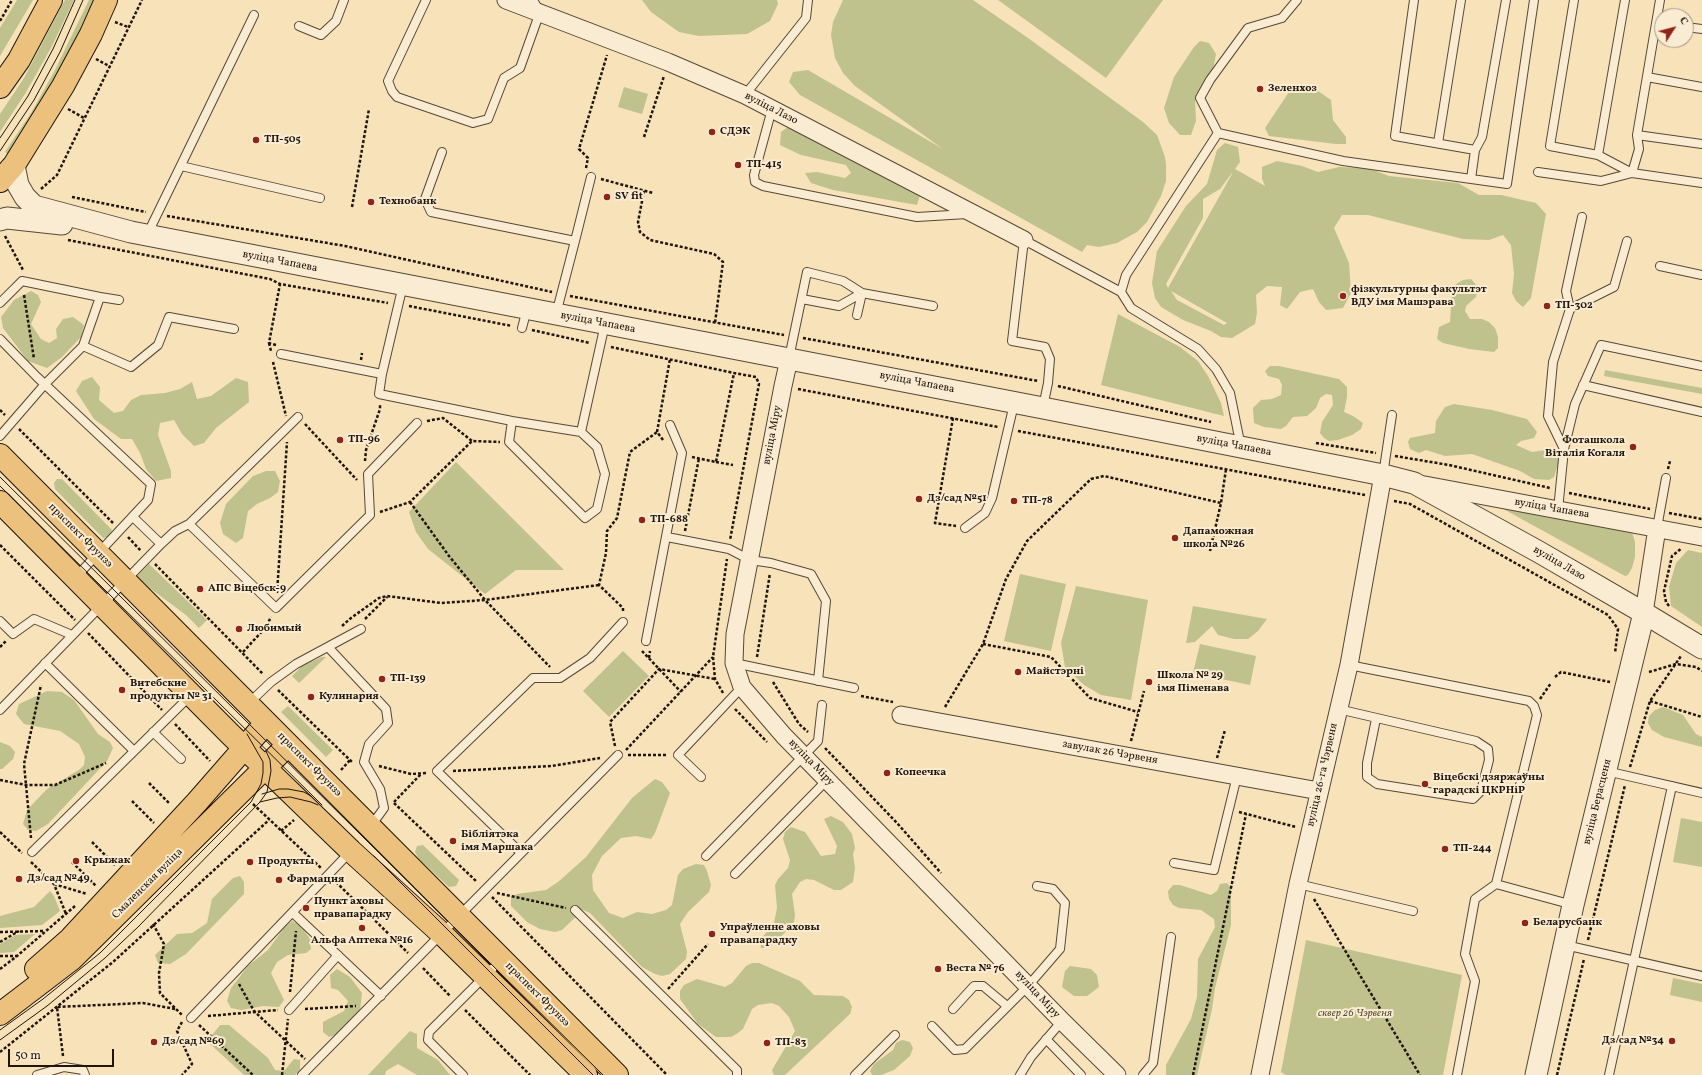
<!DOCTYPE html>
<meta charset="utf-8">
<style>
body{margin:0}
#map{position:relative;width:1702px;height:1075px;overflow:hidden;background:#f7e2ba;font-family:Vollkorn,serif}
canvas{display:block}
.north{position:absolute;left:1654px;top:8px;width:40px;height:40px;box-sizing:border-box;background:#faecd2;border:1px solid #a39682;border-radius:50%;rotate:54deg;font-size:11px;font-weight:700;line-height:16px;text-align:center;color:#20150a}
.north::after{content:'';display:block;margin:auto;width:14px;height:18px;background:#8f2418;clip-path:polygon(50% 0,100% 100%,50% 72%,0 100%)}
.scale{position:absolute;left:8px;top:1049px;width:106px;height:18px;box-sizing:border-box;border:2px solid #20150a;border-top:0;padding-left:5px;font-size:12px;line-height:14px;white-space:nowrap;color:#20150a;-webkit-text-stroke:3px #faecd2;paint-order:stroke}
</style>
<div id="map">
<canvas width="1702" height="1075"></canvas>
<div class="north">С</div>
<div class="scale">50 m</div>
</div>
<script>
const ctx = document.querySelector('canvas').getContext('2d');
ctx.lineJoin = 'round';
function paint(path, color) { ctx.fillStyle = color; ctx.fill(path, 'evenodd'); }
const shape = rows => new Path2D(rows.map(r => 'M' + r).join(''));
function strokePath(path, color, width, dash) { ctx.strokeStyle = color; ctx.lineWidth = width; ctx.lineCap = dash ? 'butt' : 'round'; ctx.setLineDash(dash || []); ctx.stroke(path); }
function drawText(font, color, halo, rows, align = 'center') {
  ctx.font = font + ' Vollkorn,serif'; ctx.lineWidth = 4; ctx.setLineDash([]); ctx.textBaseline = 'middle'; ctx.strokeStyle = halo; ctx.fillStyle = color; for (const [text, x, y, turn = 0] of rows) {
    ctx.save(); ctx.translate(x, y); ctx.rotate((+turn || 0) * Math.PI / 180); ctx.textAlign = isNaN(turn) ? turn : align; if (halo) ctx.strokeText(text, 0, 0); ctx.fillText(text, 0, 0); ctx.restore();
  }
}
const green = shape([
 [17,0,33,0,0,56,0,28],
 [65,0,74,0,51,48,25,94,0,132,0,114,24,78],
 [89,0,98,0,78,43,10,156,5,152,31,113,54,72],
 [642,0,777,0,778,4,770,21,747,34,699,36,679,32,651,12],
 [843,0,973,0,1028,38,1143,122,1157,135,1165,157,1166,165,1166,181,1161,196,1147,222,1137,232,1117,243,1099,247,1087,245,1082,252,800,95,789,82,793,72,808,70,943,149,855,86,843,73,835,58,831,35,833,22],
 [998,0,1163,0,1106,78],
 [1200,41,1209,43,1216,54,1212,75,1195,101,1196,121,1191,135,1180,135,1169,123,1164,108,1174,77,1194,47],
 [1308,84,1331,100,1333,120,1346,137,1346,144,1336,144,1269,136,1265,128,1293,86],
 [624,87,648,94,642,114,618,107],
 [792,124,920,195,917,205,833,190,811,183,805,173,817,172,845,178,851,173,846,165,801,155,780,145,781,132],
 [1225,143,1238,147,1240,162,1235,169,1265,186,1262,179,1262,167,1277,161,1302,166,1318,172,1339,167,1368,168,1389,176,1458,183,1479,195,1501,195,1536,203,1546,214,1531,298,1523,307,1516,301,1512,293,1514,274,1511,245,1503,235,1489,240,1463,239,1368,215,1342,215,1334,228,1349,263,1351,293,1343,308,1326,310,1319,302,1313,289,1300,292,1287,309,1280,305,1282,287,1267,286,1256,295,1257,313,1255,324,1232,338,1221,337,1211,331,1183,320,1161,307,1155,298,1152,283,1157,251,1186,206,1207,184,1217,150],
 [1232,173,1232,174,1168,288,1166,284,1203,218,1203,199,1220,189],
 [1171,291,1227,323,1224,325,1177,300],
 [1471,279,1478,287,1476,297,1466,306,1465,311,1470,319,1482,319,1489,322,1495,328,1498,337,1498,348,1494,352,1469,349,1443,343,1437,339,1439,327,1450,322,1452,292,1456,284,1463,280],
 [31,291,38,295,41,302,31,324,41,339,49,343,57,338,56,329,63,319,73,317,84,325,81,337,62,357,47,368,28,361,3,328,1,317,14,300],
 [1118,314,1180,347,1198,361,1208,376,1221,403,1224,416,1101,385],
 [1270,366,1279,366,1339,379,1347,387,1347,397,1344,412,1353,416,1363,423,1361,429,1352,435,1338,440,1329,441,1324,438,1320,433,1322,422,1333,405,1332,395,1326,394,1320,398,1316,408,1307,416,1293,417,1286,426,1281,429,1264,427,1254,423,1253,408,1261,400,1272,399,1281,395,1282,385,1279,379,1268,376,1265,371],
 [1605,370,1702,388,1702,394,1604,376],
 [92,377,100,387,99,400,114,413,123,411,131,400,141,395,165,393,180,389,192,382,197,399,211,396,236,378,248,382,249,402,216,428,204,443,194,446,182,434,174,420,160,423,158,435,171,471,171,478,156,481,146,469,140,453,132,439,121,439,94,419,76,391,82,381],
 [1454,404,1492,410,1527,419,1537,432,1534,438,1521,441,1516,445,1532,452,1553,449,1559,461,1554,477,1549,480,1534,479,1520,471,1472,454,1445,456,1426,450,1419,453,1410,449,1408,442,1410,438,1435,433,1436,421,1445,407],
 [456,462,564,570,516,570,485,594,428,549,416,532,409,512],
 [266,471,275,471,280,481,278,492,270,498,257,504,248,511,243,538,236,543,223,534,220,523,226,504,253,476],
 [57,479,62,479,112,530,109,537,103,538,55,489,54,483],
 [1498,506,1632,532,1635,542,1635,557,1632,568,1628,575,1625,576],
 [1688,550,1702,553,1702,627,1671,606,1669,587,1676,563],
 [149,564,207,620,199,628,186,615,151,589,137,576],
 [1020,574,1066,584,1051,651,1004,641],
 [1076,586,1148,600,1131,700,1101,695,1084,685,1065,667,1061,643],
 [1193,606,1267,619,1258,631,1248,639,1234,639,1218,635,1212,626,1195,642,1186,643],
 [1200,644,1256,656,1250,685,1193,673],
 [623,651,649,676,609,717,583,691],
 [322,657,326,657,299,683,292,676,302,666],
 [47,691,62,692,74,700,98,734,110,742,113,748,107,761,48,824,36,831,28,830,23,824,27,810,47,789,79,770,84,765,85,757,79,744,60,731,24,724,16,714,19,704],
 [288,706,333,750,326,757,281,712],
 [1663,707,1683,715,1696,734,1702,737,1702,747,1664,737,1652,730,1648,723,1649,716,1655,710],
 [0,742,10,746,15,752,13,759,2,769,0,769],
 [655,779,662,782,670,793,655,833,651,839,636,836,621,838,602,856,592,875,593,890,609,913,623,918,637,912,652,914,666,910,672,905,678,875,683,869,696,864,704,865,707,871,711,885,709,892,688,912,680,924,687,952,686,959,670,974,662,976,655,974,642,967,590,913,583,910,562,930,555,932,540,929,527,922,511,906,511,898,517,894,546,890,558,882,586,857,632,798],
 [831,816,843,822,852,834,855,848,853,854,855,868,853,882,841,890,834,890,814,880,806,879,800,882,792,894,795,915,794,922,779,939,768,948,761,948,760,940,774,923,777,908,775,885,778,879,788,868,790,860,783,839,785,832,791,827,805,832,821,856,835,854,837,846,824,819],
 [1681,818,1702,822,1702,867,1673,862],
 [423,845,459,880,456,886,449,887,419,859,415,852,417,846],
 [240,876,244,882,244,894,186,954,170,964,158,963,155,955,177,934,192,933,207,923,212,899,233,878],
 [1227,883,1231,888,1231,925,1215,988,1212,1009,1197,1075,1166,1075,1166,1065,1191,1019,1197,997,1198,959,1215,927,1214,919,1201,910,1179,908,1173,905,1169,899,1168,891,1173,885,1180,885,1211,895,1217,891,1220,884],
 [50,891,54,896,60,911,42,925,0,928,0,916,34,907],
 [292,921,301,926,310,939,311,949,306,953,288,955,277,962,271,973,284,1000,279,1007,263,1006,241,1010,231,1008,227,1001,231,988,248,966,268,950,283,929],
 [35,934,14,952,0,953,0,944,16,935],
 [1306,940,1462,975,1443,1075,1286,1075,1281,1072],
 [752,963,759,963,800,981,814,995,843,996,849,1000,852,1007,850,1014,785,1075,774,1075,772,1070,795,1031,789,1017,779,1006,772,1003,758,1005,752,1009,743,1029,738,1033,731,1037,716,1037,698,1024,680,999,680,991,684,985,697,979,725,987,732,983,746,966],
 [1070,966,1091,969,1097,975,1099,987,1087,996,1074,996,1062,987,1065,971],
 [337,969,350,977,362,993,360,1011,339,1034,329,1037,323,1032,323,1022,344,1011,348,1001,338,990,331,988,330,975],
 [1673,978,1702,984,1702,1002,1670,995],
 [229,1025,268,1058,275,1070,284,1071,294,1059,300,1060,300,1070,295,1075,244,1075,209,1043,209,1039,220,1025],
 [410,1031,417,1034,417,1048,438,1060,450,1075,417,1075,398,1064,386,1071,385,1075,368,1075],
 [902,1040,910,1042,913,1048,910,1056,894,1070,881,1075,872,1075,870,1071,874,1064,893,1050,896,1043]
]);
const path = shape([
 [0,21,12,0],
 [115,22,128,27],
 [96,59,109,66],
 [68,109,84,118],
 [644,137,664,76],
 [586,168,588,158,579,149,607,55],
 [601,179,653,193],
 [41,189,57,175,142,0],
 [644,191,638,222,640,232,650,240,714,254,723,262,715,323],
 [72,197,146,212],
 [352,207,369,109],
 [167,216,345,246,552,292],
 [5,236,23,270],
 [68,240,270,279,280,284,388,303],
 [24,295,34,359],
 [570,296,784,335],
 [409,306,512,326],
 [532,330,590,343],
 [803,338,1038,381],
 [269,343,271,351],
 [276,345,269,343,280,284],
 [611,347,734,373,756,377,759,384,730,540],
 [361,360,362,353],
 [273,362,286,416],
 [1058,386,1211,422],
 [798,389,998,427],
 [0,410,5,415],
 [953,418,935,523,956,526],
 [427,421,443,418,472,441],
 [305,424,357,480],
 [19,429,113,523],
 [1018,431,1365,495],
 [663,440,657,432,670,359],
 [1316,443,1376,453],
 [1395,456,1449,465,1550,488],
 [692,457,716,462,734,373],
 [365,461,366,450,380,409,380,405],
 [716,462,733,465],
 [1668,469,1670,461],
 [1569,493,1650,509],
 [1394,501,1410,504,1608,615,1618,629,1615,653],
 [410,502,449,556,485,600,550,667],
 [380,512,410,502,472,441,500,442],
 [1669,513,1702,519],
 [685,531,699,458],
 [128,537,141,551],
 [0,545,75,620],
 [1210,551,1221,503,1226,469],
 [155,564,263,674],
 [277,593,287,442],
 [1669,606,1666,602,1664,591,1672,556,1682,548],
 [623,611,623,608,599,585,606,553,607,531,617,518,630,452,657,432],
 [365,619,387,597],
 [342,626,351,618,379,598,387,596,441,603,485,600,599,585],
 [88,633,162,710],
 [983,644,1051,657,1090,698,1138,712],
 [0,647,6,641],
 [642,651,681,692],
 [243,652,266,627,271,617],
 [757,657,770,573],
 [649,658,650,651],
 [1649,672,1676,664,1696,667,1702,671],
 [1555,677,1561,672,1610,682],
 [773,682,799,724,808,732],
 [278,690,353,763],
 [723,693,715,679,713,657,727,559],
 [861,696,893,702],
 [1540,699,1551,683],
 [1650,701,1702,717],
 [945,707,983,644,1006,579,1027,541,1091,479,1104,476,1221,503],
 [735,709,767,742],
 [175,724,210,761],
 [1131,741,1144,691],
 [615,746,610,722,659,669,715,679],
 [825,748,897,823,941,873],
 [626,750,713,657],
 [628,755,667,755],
 [1217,758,1225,730],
 [379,766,411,774,427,773],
 [1630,767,1650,701,1681,656],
 [341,770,350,760],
 [453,771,552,766,600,758],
 [0,780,26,785,55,785,106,763],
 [149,783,170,804],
 [132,801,154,823],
 [394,802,421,774],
 [394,803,477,882],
 [253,804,321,868],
 [1239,812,1296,827],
 [281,831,294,820],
 [0,832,22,853],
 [31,838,24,764,41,685],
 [92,842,115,865],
 [31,862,54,884,66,914],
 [72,862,96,886],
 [336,882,408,953],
 [54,884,87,894],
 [497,893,566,908],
 [492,897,667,1075],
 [1314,899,1420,1075],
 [153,924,164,944,159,973,160,993,182,1015],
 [0,932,45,931],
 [1588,940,1625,785],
 [0,942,19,931],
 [0,956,17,956],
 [423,968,450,996],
 [0,969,17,956,75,906],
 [239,984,254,1011,305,1059],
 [668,989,708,944],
 [290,992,296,931],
 [305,1009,356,1006],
 [465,1010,530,1075],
 [208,1016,278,1010],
 [182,1022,177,1031,192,1064,182,1075],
 [199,1025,253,1075],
 [0,1052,113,962,269,820],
 [63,1056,57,1007,143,1003,175,1009],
 [282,1075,288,1019],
 [1193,1075,1246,814],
 [1557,1075,1584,959]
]);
const service = shape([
 [426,0,388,81,392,91,397,97,473,123,488,119,504,78,520,68,540,12,533,0],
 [1414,0,1395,136,1475,150],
 [1574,0,1550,146,1598,155,1632,173,1639,149,1637,135,1660,0],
 [299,26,321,35,336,21,344,0],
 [1686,27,1702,29],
 [1647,77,1702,87],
 [745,95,806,18,808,0],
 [772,109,754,175,755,182,763,186,917,217,967,214],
 [1218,133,1200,98,1210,80,1248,28,1282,18,1297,0],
 [1637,135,1702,144],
 [1438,143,1461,0],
 [442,152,425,199,431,212,575,241,556,314],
 [1598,155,1625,0],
 [181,166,320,198],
 [1538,172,1601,181,1632,173,1702,183],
 [1471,179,1475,150,1482,137,1506,0],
 [147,235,254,15],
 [575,241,591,177],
 [1660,266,1702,275],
 [1121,292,1126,275,1218,133,1343,161,1507,184,1534,0],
 [100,297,119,300],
 [802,299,839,306,862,293],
 [0,303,22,281,100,297,83,346,45,384,0,436],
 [1570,309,1566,291,1582,217],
 [857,315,862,293],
 [522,328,527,309],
 [0,339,37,377,151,484,148,500,76,577],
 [83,346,131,367,158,345,169,317,234,329],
 [281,354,382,374,403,285],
 [789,358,807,272,843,281,862,293,933,306],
 [382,374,379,394,512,421,581,432,605,324],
 [1583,385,1702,412],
 [1043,407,1048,383,1050,359,1045,347,1012,341,1024,240,1121,292,1131,308,1198,349,1216,369,1230,393,1241,447],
 [512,421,509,442,585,518,597,509,605,474,597,447,581,432],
 [1564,449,1575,404,1601,345,1702,366],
 [1383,475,1392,415],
 [1558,510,1564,449,1548,416,1553,362,1570,309,1614,287,1627,241],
 [133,517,161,544],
 [189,524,276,608,370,515,368,474,417,423],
 [965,528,985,513,992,498,1014,404],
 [1657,528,1666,478],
 [667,537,729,549,750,560,771,563,811,574,826,601,818,681],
 [0,621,13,634,34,619,72,635],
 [646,641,682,453,670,425],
 [328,647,386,709,388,723,369,744,364,762,380,789,384,808,371,826],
 [45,663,134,751],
 [734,663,854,688],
 [1349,665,1529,701,1534,706,1537,715,1496,884,1475,899,1465,954,1475,981,1457,1075],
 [248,704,271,682,296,664,361,629],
 [1338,709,1476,741,1488,749,1489,760,1481,791,1473,799,1377,784,1367,777,1367,763,1376,719],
 [0,710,161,544,175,531,189,524,298,417],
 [153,732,181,759],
 [1606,771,1702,793],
 [701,777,678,755,742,687],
 [32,852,191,695],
 [520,852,437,771,533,678,560,678,590,658,623,622],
 [706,856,818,741,822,705],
 [1174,863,1214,870,1237,776],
 [735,874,827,780],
 [1298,884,1413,911],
 [1496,884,1573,905],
 [575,910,737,1070,737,1075],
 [293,913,381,996],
 [1565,945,1702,976],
 [953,1009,974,986,983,986,1007,1006],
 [289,1010,338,955],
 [191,1018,351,851],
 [932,1026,955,1050,965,1049,1028,986,1060,949,1065,903,1053,889,1037,886],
 [1046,1039,1081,1075],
 [37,1075,64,1067,83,1070,85,1075],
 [302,1075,618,755],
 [463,1075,428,1040,429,1032,501,960],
 [855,1075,895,1035],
 [1020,1075,1031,1057,1062,1021],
 [1143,1075,1153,1063,1171,937],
 [1609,1075,1672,786]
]);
const minor = shape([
 [506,0,668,62,745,95,1024,240],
 [789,359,783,386,735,634,734,663,742,687,784,736,827,780,1062,1021,1117,1075],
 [1425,485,1702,537],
 [1644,613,1657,528],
 [901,715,1319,791],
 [1260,1075,1298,884,1349,665,1383,475]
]);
const tertiary = shape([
 [14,165,18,185,25,197,34,206,131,232,1043,408,1383,475,1414,483,1539,552,1644,613,1702,648],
 [0,220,7,218,62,224],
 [1536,1075,1573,905,1644,613]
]);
const primary = shape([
 [0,87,19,60,51,0],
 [0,181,14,165,63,86,91,34,106,0],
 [0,455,617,1075],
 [0,502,231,735,351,851,442,934,586,1075],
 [36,969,70,939,197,802,266,723],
 [0,1014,72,959,288,745]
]);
const tram = shape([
 [0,138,28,96,53,49,75,0],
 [0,151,34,100,60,52,83,0],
 [0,477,603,1075],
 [0,486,322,805],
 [262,794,279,789,288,789,304,792,311,796],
 [260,802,277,798,290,797,311,802,318,805],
 [374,856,593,1075],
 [0,1030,43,999,100,953,251,802,261,784,263,773,263,762,247,734],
 [0,1040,47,1006,105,958,138,927,260,802,267,792,271,771,270,760,266,751]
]);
const markers = [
 [1260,89,4,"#8f2418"],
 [712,132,4,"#8f2418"],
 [256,140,4,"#8f2418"],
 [738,165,4,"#8f2418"],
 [607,197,4,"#8f2418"],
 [371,202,4,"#8f2418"],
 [1343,296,4,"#8f2418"],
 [1547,306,4,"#8f2418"],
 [340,440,4,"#8f2418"],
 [1633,447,4,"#8f2418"],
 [919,499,4,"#8f2418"],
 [1014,501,4,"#8f2418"],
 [642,520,4,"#8f2418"],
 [1175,538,4,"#8f2418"],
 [200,589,4,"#8f2418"],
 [239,629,4,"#8f2418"],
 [1018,672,4,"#8f2418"],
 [382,679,4,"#8f2418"],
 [1149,682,4,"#8f2418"],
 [122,690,4,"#8f2418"],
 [311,697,4,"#8f2418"],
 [887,773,4,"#8f2418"],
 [1425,784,4,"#8f2418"],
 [453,841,4,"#8f2418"],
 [1445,849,4,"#8f2418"],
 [76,861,4,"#8f2418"],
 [250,862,4,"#8f2418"],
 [19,879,4,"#8f2418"],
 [279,880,4,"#8f2418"],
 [306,908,4,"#8f2418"],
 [1525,923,4,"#8f2418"],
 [362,928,4,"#8f2418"],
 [712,934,4,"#8f2418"],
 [938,969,4,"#8f2418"],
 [1672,1041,4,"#8f2418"],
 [154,1042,4,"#8f2418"],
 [767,1043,4,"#8f2418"]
];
const poiNames = [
 ["Зеленхоз",1268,89],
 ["СДЭК",720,132],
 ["ТП-505",264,140],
 ["ТП-415",746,165],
 ["SV fit",615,197],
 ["Технобанк",379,202],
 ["фізкультурны факультэт",1351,290],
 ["ВДУ імя Машэрава",1351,303],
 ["ТП-302",1555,306],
 ["ТП-96",348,440],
 ["Фоташкола",1625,441,"right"],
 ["Віталія Когаля",1625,454,"right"],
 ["Дз/сад №51",927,499],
 ["ТП-78",1022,501],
 ["ТП-688",650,520],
 ["Дапаможная",1183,532],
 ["школа №26",1183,545],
 ["АПС Віцебск-9",208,589],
 ["Любимый",247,629],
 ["Майстэрні",1026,672],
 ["Школа № 29",1157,676],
 ["імя Піменава",1157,689],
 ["ТП-139",390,679],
 ["Витебские",130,684],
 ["продукты № 31",130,697],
 ["Кулинария",319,697],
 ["Копеечка",895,773],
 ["Віцебскі дзяржаўны",1433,778],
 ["гарадскі ЦКРНіР",1433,791],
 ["Бібліятэка",461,835],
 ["імя Маршака",461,848],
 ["ТП-244",1453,849],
 ["Крыжак",84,861],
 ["Продукты",258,862],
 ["Дз/сад №49",27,879],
 ["Фармация",287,880],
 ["Пункт аховы",314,902],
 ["правапарадку",314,915],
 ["Беларусбанк",1533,923],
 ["Упраўленне аховы",720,928],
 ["правапарадку",720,941],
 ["Альфа Аптека №16",362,941,"center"],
 ["Веста № 76",946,969],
 ["Дз/сад №34",1664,1041,"right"],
 ["Дз/сад №69",162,1042],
 ["ТП-83",775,1043]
];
const streetNames = [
 ["вуліца Лазо",771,109,27],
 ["вуліца Чапаева",280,262,11],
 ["вуліца Чапаева",598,323,11],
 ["вуліца Чапаева",917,383,11],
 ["вуліца Міру",773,435,-79],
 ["вуліца Чапаева",1234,446,11],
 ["вуліца Чапаева",1552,509,10],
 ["праспект Фрунзэ",80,536,45],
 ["вуліца Лазо",1559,564,30],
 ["завулак 26 Чэрвеня",1110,753,10],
 ["вуліца Міру",811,763,46],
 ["праспект Фрунзэ",309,765,45],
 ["вуліца 26-га Чэрвеня",1323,775,-77],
 ["вуліца Берасценя",1598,802,-76],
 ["Смаленская вуліца",148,884,-45],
 ["праспект Фрунзэ",537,995,45],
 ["вуліца Міру",1037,995,47]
];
const parkNames = [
 ["сквер 26 Чэрвеня",1355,1014]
];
paint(green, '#bfc28d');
strokePath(service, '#564836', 10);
strokePath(minor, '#564836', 19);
strokePath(tertiary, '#564836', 23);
strokePath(primary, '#20150a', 24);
strokePath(path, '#20150a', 2.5, [3, 2]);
strokePath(service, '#faecd2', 8);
strokePath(minor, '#faecd2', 17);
strokePath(tertiary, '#faecd2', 21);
strokePath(primary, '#ecc17d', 22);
strokePath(tram, '#20150a', 1);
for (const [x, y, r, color] of markers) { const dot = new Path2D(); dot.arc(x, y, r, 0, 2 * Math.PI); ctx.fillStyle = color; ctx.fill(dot); strokePath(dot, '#faecd2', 1.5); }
drawText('bold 11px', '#20150a', '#faecd2', poiNames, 'left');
drawText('11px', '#20150a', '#faecd2', streetNames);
drawText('italic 11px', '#585238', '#faecd2', parkNames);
</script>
